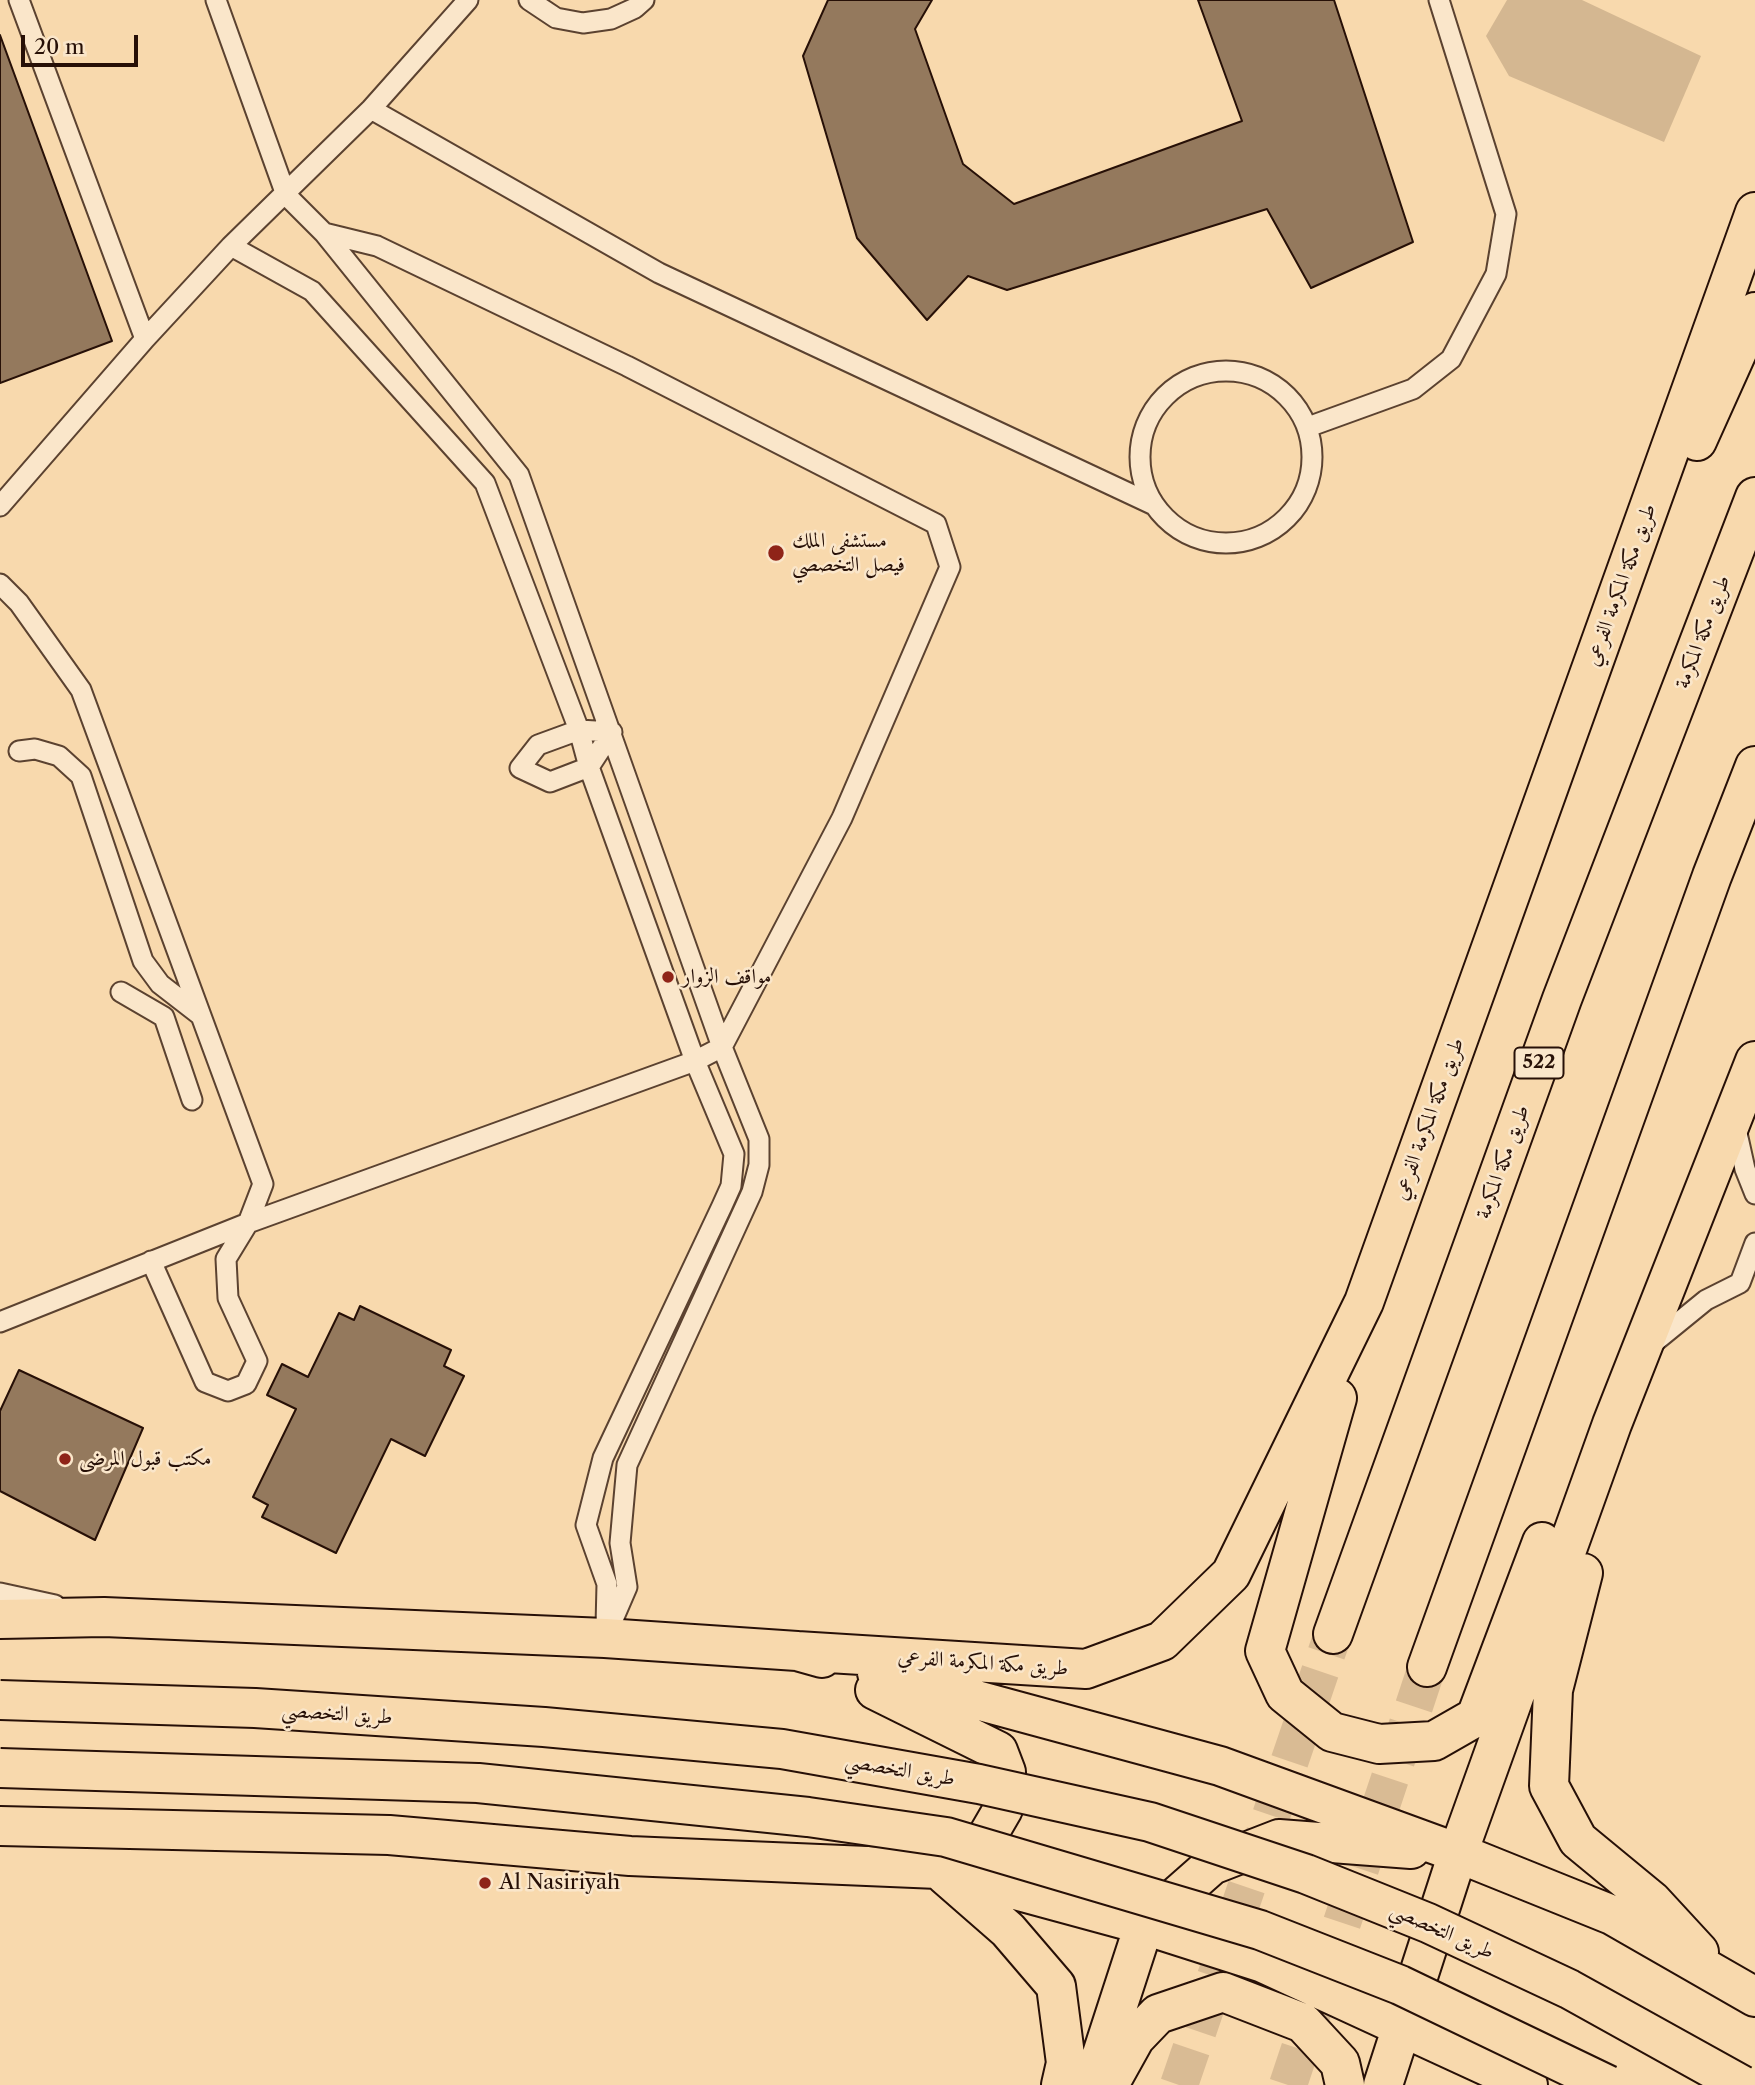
<!DOCTYPE html>
<meta charset="utf-8">
<style>
body{margin:0}
#map{position:relative;width:1755px;height:2085px;overflow:hidden;background:#f8d9ad;font-family:"Libre Caslon Text",serif}
canvas{display:block}
.scale{position:absolute;left:21px;top:35px;width:117px;height:32px;box-sizing:border-box;border:4px solid #271007;border-top:0;padding-left:9px;font-size:21px;line-height:24px;white-space:nowrap;color:#271007;-webkit-text-stroke:5px #fae6ca;paint-order:stroke}
</style>
<div id="map">
<canvas width="1755" height="2085"></canvas>
<div class="scale">20 m</div>
</div>
<script>
const ctx = document.querySelector('canvas').getContext('2d');
ctx.lineJoin = 'round';
function paint(path, color) { ctx.fillStyle = color; ctx.fill(path, 'evenodd'); }
const shape = rows => new Path2D(rows.map(r => 'M' + r).join(''));
function strokePath(path, color, width, dash) { ctx.strokeStyle = color; ctx.lineWidth = width; ctx.lineCap = dash ? 'butt' : 'round'; ctx.setLineDash(dash || []); ctx.stroke(path); }
function drawText(font, color, halo, rows, align = 'center') {
  ctx.font = font + ' "Libre Caslon Text",Amiri,serif'; ctx.lineWidth = 5; ctx.setLineDash([]); ctx.textBaseline = 'middle'; ctx.strokeStyle = halo; ctx.fillStyle = color; for (const [text, x, y, turn = 0] of rows) {
    ctx.save(); ctx.translate(x, y); ctx.rotate((+turn || 0) * Math.PI / 180); ctx.textAlign = isNaN(turn) ? turn : align; if (halo) ctx.strokeText(text, 0, 0); ctx.fillText(text, 0, 0); ctx.restore();
  }
}
const green = shape([
 [1507,0,1582,0,1701,56,1664,142,1509,76,1486,36]
]);
const building = shape([
 [828,0,932,0,915,29,963,164,1014,204,1242,121,1198,0,1334,0,1413,242,1311,288,1267,209,1007,290,968,276,927,320,857,238,803,56,828,0],
 [0,35,112,341,0,383,0,35],
 [360,1306,451,1350,444,1366,464,1376,425,1456,391,1439,336,1553,262,1517,268,1505,253,1497,296,1409,267,1395,282,1364,308,1377,339,1313,354,1320,360,1306],
 [19,1370,143,1428,95,1540,0,1491,0,1411,19,1370]
]);
const highwayTunnel = shape([
 [1179,2085,1333,1634],
 [1288,2085,1427,1667]
]);
const lane = shape([
 [19,0,145,339],
 [529,0,556,18,583,23,611,19,635,8,644,0],
 [371,109,659,273,1154,505],
 [324,233,377,246,627,366,936,524,950,567,842,818,722,1047,759,1139,759,1165,752,1192,627,1465,620,1543,627,1587,605,1638],
 [231,246,312,291,485,483,579,730,589,767,695,1061,734,1154,731,1186,722,1206,603,1458,586,1525,607,1584,606,1626],
 '1140 457a86 86 0 1 1 172 0a86 86 0 1 1-172 0Z',
 [1308,427,1413,389,1451,359,1496,274,1506,214,1439,0],
 [0,506,145,339,231,246,371,109,468,0],
 [0,584,19,603,81,690,263,1184,248,1223,226,1259,228,1298,257,1361,246,1384,228,1391,205,1382,151,1261],
 [579,730,612,732,589,767,550,782,520,768,538,745,579,730],
 [19,751,35,749,59,756,81,776,143,961,160,984,200,1015],
 [121,992,164,1017,192,1100],
 [1735,1124,1745,1169,1755,1194],
 [0,1322,248,1223,695,1061,722,1047,519,475,324,233,286,195,216,0],
 [1652,1344,1706,1300,1740,1283,1755,1243],
 [0,1593,55,1605]
]);
const primary = shape([
 [1697,441,1755,312],
 [1337,1398,1265,1651,1285,1694,1332,1732,1379,1744,1434,1741,1476,1717,1542,1542],
 [1583,1573,1553,1690,1549,1786,1578,1840,1652,1901,1699,1952],
 [0,1619,104,1617,605,1638,797,1651,822,1658],
 [797,1651,1086,1669,1162,1641,1231,1574,1364,1302,1755,212],
 [877,1673,1220,1766,1458,1853,1612,1915,1755,1997],
 [875,1690,998,1751,1006,1772,1003,1809,985,1840,953,1864],
 [0,1826,389,1835,630,1856,938,1869,1144,1925,1263,1963,1528,2085],
 [945,1875,1008,1930,1056,1986,1066,2063,1061,2085],
 [1110,2083,1135,2038,1158,2014,1223,1992,1303,2023,1340,2063,1345,2085],
 [1092,2085,1144,1925,1212,1865,1279,1839,1411,1849],
 [1383,2085,1458,1853,1612,1424,1755,1061]
]);
const highway = shape([
 [1333,1634,1562,999,1755,497],
 [1427,1667,1712,876,1755,766]
]);
const primaryBridge = shape([
 [0,1700,255,1708,544,1727,782,1749,979,1784,1150,1822,1306,1874,1428,1923,1569,1989,1742,2085],
 [0,1768,478,1783,808,1817,946,1837,1260,1930,1400,1985,1608,2085]
]);
const markers = [
 [776,553,9,"#8f2418"],
 [668,977,7,"#8f2418"],
 [65,1459,7,"#8f2418"],
 [485,1883,7,"#8f2418"]
];
const shields = [
 [1539,1063,49]
];
const shieldNames = [
 ["522",1539,1063]
];
const poiNames = [
 ["مستشفى الملك",792,541],
 ["فيصل التخصصي",792,565],
 ["مواقف الزوار",682,977],
 ["مكتب قبول المرضى",79,1459],
 ["Al Nasiriyah",499,1883]
];
const streetNames = [
 ["طريق مكة المكرمة الفرعي",1621,585,-70],
 ["طريق مكة المكرمة",1703,632,-69],
 ["طريق مكة المكرمة الفرعي",1429,1119,-70],
 ["طريق مكة المكرمة",1503,1162,-70],
 ["طريق مكة المكرمة الفرعي",983,1663,4],
 ["طريق التخصصي",337,1714,4],
 ["طريق التخصصي",900,1770,10],
 ["طريق التخصصي",1442,1931,24]
];
paint(green, '#d4b791');
paint(building, '#94795d');
strokePath(building, '#271007', 2);
strokePath(highwayTunnel, '#d9bb94', 38, [38, 19]);
strokePath(lane, '#5b4230', 23);
strokePath(primary, '#271007', 42);
strokePath(highway, '#271007', 42);
strokePath(lane, '#fae6ca', 19);
strokePath(primary, '#f8d9ad', 38);
strokePath(highway, '#f8d9ad', 38);
strokePath(primaryBridge, '#271007', 42, []);
strokePath(primaryBridge, '#f8d9ad', 38);
for (const [x, y, r, color] of markers) { const dot = new Path2D(); dot.arc(x, y, r, 0, 2 * Math.PI); ctx.fillStyle = color; ctx.fill(dot); strokePath(dot, '#fae6ca', 2.5); }
for (const [x, y, w] of shields) { const box = new Path2D(); box.roundRect(x - w / 2, y - 15.5, w, 31, 5); ctx.fillStyle = '#fae6ca'; ctx.fill(box); strokePath(box, '#271007', 2); }
drawText('bold 19px', '#271007', null, shieldNames);
drawText('21px', '#271007', '#fae6ca', poiNames, 'left');
drawText('21px', '#271007', '#fae6ca', streetNames);
</script>
